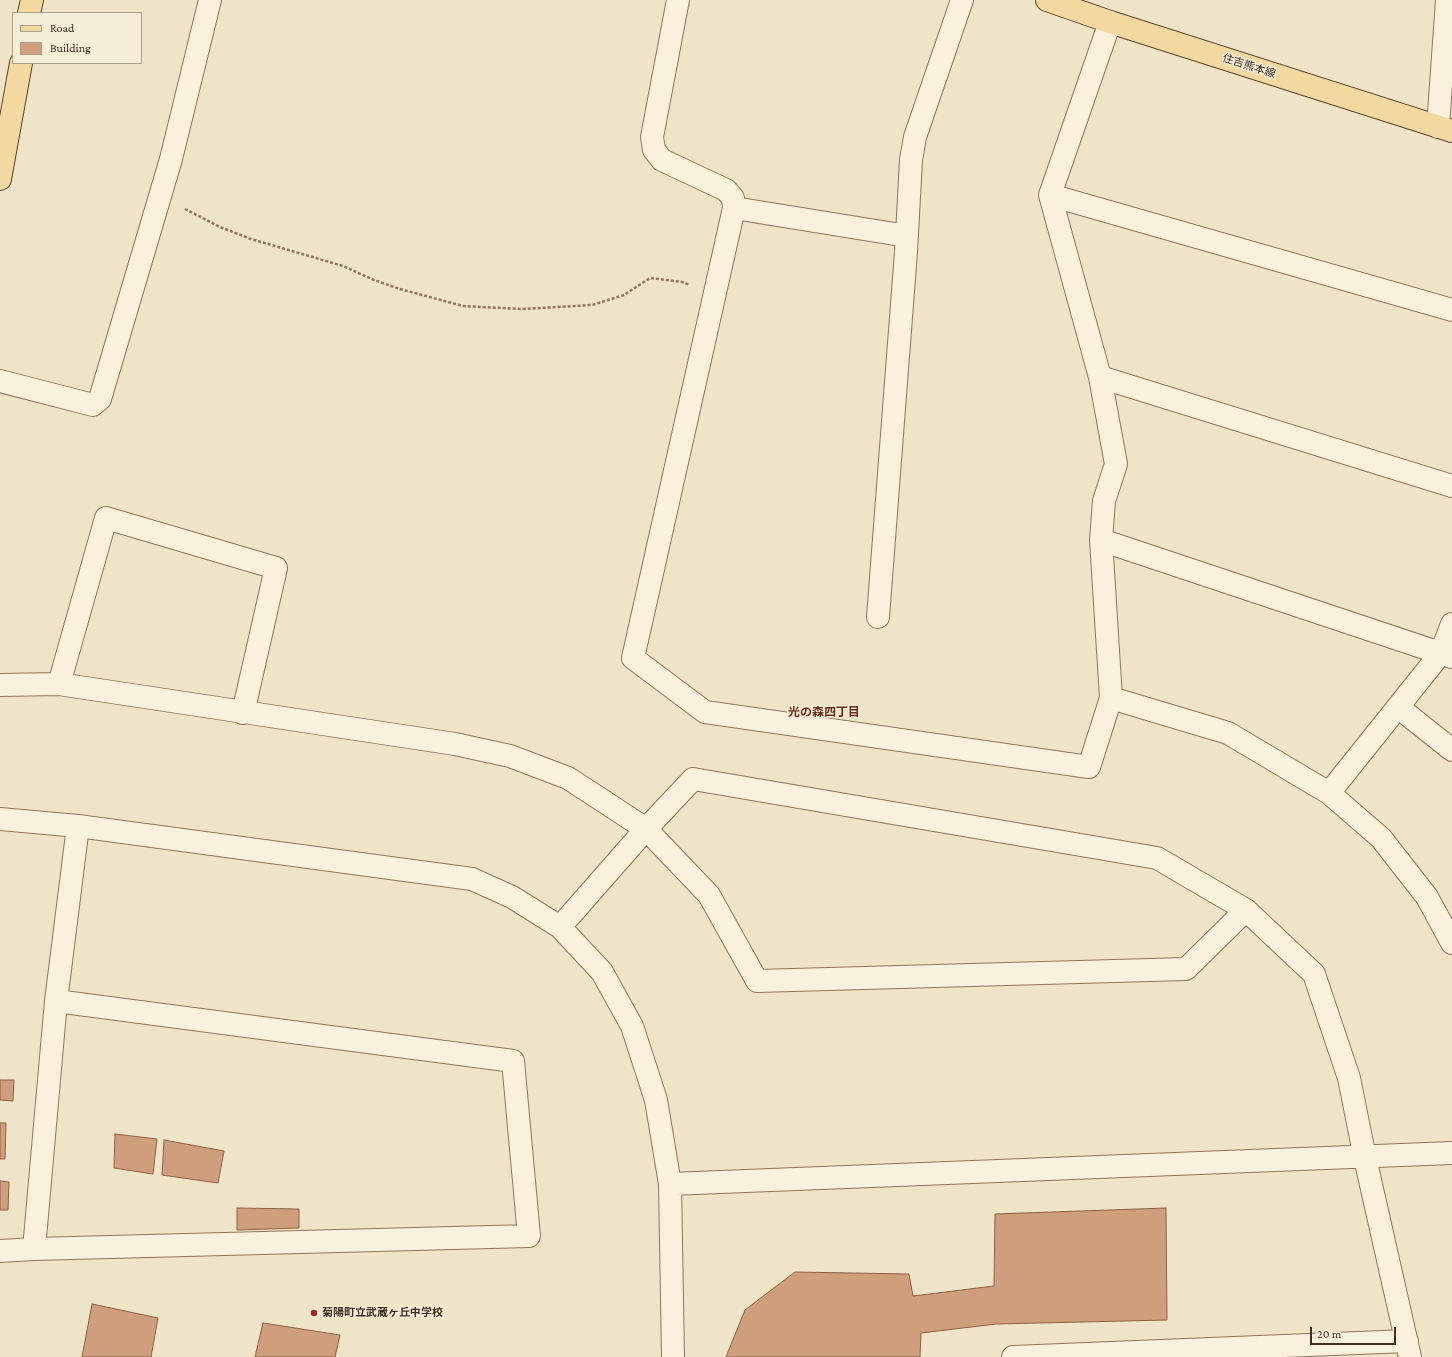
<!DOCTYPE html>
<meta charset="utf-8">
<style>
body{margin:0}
#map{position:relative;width:1452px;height:1357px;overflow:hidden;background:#f0e4c8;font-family:"Crimson Pro",serif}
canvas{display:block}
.legend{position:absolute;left:12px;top:12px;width:130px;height:52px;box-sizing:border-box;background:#f7eed8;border:1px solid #ada18e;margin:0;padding:5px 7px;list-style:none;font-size:12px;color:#3d2e20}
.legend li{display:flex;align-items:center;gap:8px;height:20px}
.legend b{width:20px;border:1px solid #ada18e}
.scale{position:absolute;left:1310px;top:1327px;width:86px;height:18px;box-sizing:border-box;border:2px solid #3d2e20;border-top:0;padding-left:5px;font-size:12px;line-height:14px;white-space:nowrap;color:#3d2e20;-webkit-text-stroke:3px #f7eed8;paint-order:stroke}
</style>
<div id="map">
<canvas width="1452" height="1357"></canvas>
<ul class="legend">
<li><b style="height:5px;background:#f3d9a0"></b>Road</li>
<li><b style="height:11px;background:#cf9f7d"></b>Building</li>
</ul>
<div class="scale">20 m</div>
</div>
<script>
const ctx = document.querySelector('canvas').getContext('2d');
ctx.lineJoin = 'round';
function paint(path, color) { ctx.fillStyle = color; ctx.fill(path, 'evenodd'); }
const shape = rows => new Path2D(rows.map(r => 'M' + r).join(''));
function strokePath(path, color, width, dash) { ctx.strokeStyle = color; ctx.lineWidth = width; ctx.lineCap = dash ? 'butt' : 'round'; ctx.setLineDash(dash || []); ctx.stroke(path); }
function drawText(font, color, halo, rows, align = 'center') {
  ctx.font = font + ' "Crimson Pro","Noto Sans JP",serif'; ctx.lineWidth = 3; ctx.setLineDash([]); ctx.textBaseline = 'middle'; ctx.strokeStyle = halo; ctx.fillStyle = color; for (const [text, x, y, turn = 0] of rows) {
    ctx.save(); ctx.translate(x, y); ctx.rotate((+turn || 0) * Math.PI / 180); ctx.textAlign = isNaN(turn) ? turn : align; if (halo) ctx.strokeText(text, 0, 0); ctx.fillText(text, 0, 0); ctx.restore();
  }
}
const building = shape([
 [0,1080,14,1080,13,1101,0,1100,0,1080],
 [0,1123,6,1123,5,1159,0,1159,0,1123],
 [115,1134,157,1139,153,1174,114,1168,115,1134],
 [164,1140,224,1151,218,1183,162,1175,164,1140],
 [0,1181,9,1182,8,1210,0,1210,0,1181],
 [237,1208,299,1209,299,1228,237,1230,237,1208],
 [1166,1208,1167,1320,996,1324,921,1333,920,1357,726,1357,745,1310,795,1272,909,1274,913,1296,994,1286,995,1214,1166,1208],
 [92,1304,158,1318,151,1357,82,1357,92,1304],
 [263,1323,340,1335,335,1357,255,1357,263,1323]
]);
const path = shape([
 [185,209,220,227,251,239,343,266,374,280,400,289,463,306,523,309,592,305,624,295,650,278,682,282,690,285]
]);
const minor = shape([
 [678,0,652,137,654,150,662,160,726,190,733,198,734,208,633,658,705,712,1089,767,1111,698,1101,540,1104,501,1116,464,1100,377,1050,195,1110,22],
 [1438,127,1447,0],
 [1050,195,1452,310],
 [734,208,907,236],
 [1100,377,1452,486],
 [0,381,93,405,100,399,171,159,210,0],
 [1101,540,1452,657],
 [878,617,906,252,911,160,915,137,962,0],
 [59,684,106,518,276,568,243,713],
 [0,685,59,684,455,744,510,756,568,778,646,829,709,895,757,981,1186,969,1246,910],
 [1111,698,1228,733,1329,793,1381,838,1427,897,1452,943],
 [1398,707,1452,750],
 [1329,793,1441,653,1452,624],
 [0,819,78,826,472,879,512,897,560,927,602,972,632,1026,656,1100,670,1184,673,1357],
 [560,927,646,829,693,779,1157,858,1246,910,1314,974,1349,1078,1365,1158,1410,1357],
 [670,1184,1452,1153],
 [34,1249,56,1001,78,826],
 [0,1251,34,1249,529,1236,513,1061,56,1001],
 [1013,1357,1407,1341]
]);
const major = shape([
 [1047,0,1110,22,1452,131],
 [29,13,32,0],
 [0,179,21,63]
]);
const markers = [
 [314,1313,4,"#9e2a2b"]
];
const streetNames = [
 ["住吉熊本線",1249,66,18]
];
const poiNames = [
 ["菊陽町立武蔵ヶ丘中学校",322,1313]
];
const neighbourhoodNames = [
 ["光の森四丁目",824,712]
];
paint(building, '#cf9f7d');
strokePath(building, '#8d5f41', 1);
strokePath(minor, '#8d765c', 24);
strokePath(major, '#5b4430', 24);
strokePath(path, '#8d765c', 2.5, [3, 2]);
strokePath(minor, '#faf1dc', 22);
strokePath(major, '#f3d9a0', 22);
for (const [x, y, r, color] of markers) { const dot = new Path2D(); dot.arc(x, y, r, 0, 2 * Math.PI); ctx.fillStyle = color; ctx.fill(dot); strokePath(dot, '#f7eed8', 1.5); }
drawText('11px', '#3d2e20', '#f7eed8', streetNames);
drawText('bold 11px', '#3d2e20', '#f7eed8', poiNames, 'left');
drawText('bold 12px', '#6b2e1e', '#f7eed8', neighbourhoodNames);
</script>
